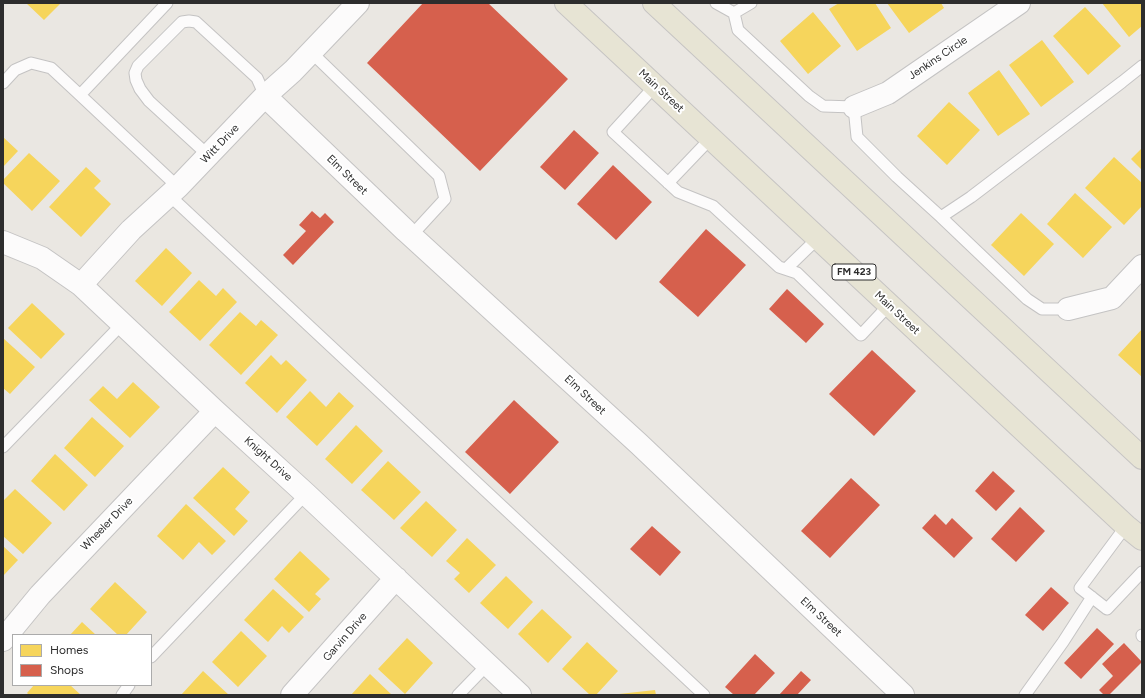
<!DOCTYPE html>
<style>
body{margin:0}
#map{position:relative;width:1145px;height:698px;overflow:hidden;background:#eae7e2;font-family:Figtree,sans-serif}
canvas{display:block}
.frame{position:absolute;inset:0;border:4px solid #2d2d2d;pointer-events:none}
.legend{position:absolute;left:12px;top:634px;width:140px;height:52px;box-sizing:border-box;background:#fff;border:1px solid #ababab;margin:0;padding:5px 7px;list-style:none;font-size:12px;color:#2d2d2d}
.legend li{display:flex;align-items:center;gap:8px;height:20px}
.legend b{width:20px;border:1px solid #ababab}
</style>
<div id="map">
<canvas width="1145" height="698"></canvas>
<div class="frame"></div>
<ul class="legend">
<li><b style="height:11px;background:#f6d55c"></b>Homes</li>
<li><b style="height:11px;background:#d6604d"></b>Shops</li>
</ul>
</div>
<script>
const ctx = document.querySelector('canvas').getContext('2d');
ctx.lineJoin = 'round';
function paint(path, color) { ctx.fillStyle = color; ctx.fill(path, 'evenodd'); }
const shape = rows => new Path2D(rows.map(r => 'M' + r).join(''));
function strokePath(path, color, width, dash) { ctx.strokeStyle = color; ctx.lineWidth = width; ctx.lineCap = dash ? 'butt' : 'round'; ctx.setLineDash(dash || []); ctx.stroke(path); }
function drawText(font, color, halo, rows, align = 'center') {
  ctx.font = font + ' Figtree,sans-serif'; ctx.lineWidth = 4; ctx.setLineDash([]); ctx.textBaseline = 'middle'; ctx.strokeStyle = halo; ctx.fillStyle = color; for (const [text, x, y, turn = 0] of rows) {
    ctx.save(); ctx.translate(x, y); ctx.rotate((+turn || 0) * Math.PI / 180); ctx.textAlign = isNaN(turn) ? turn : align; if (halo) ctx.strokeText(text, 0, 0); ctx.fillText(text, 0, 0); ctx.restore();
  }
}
const homes = shape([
 [26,3,61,3,44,20],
 [839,3,875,3,891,28,857,51,829,9],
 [887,3,941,3,944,8,909,33],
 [1102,3,1142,3,1142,26,1129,37],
 [1085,7,1121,46,1088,75,1053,36],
 [813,12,841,46,808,74,780,41],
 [1042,40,1074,82,1041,107,1009,65],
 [999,70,1030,114,998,136,968,93],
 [949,102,980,130,947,165,917,136],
 [3,137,18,151,3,167],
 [1142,148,1142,170,1131,159],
 [29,153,60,181,32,211,3,183,3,180],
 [1114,157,1142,183,1142,206,1124,225,1085,188],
 [86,167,101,181,94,188,111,204,81,237,49,207],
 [1075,193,1112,227,1083,258,1047,224],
 [1021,213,1054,244,1024,276,991,245],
 [166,248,192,273,162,306,135,281],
 [199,280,216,296,223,288,237,302,200,341,169,312],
 [32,303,65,334,41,359,8,328],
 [240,312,256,326,261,320,278,335,241,375,209,345],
 [1142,329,1142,377,1118,355],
 [3,338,35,367,10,394,3,388],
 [271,355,281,365,286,360,307,380,277,413,245,383],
 [133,382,160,407,130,438,89,400,103,386,117,399],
 [310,391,326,407,339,392,354,406,317,446,286,417],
 [92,417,124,446,95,477,64,448],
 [356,425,383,451,352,484,325,459],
 [55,454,88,485,64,511,31,481],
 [388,461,421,492,394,520,361,490],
 [223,467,250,492,235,509,248,521,234,536,193,498],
 [15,489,52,523,23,554,3,536,3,501],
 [426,501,457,530,432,557,400,528],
 [186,504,226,541,212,555,199,542,183,560,157,536],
 [467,538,496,565,469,593,454,579,460,573,446,561],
 [3,546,18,560,3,576],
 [300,551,330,579,315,594,321,599,309,612,274,579],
 [506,576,533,602,508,629,480,603],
 [115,582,147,612,126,635,118,635,90,609],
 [273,589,304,617,289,633,282,626,268,642,244,620],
 [542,609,572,637,548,663,518,634],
 [82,622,96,635,70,635],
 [241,631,267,656,238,687,212,662],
 [407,638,433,663,405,694,378,669],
 [587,642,618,671,596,695,590,695,562,669],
 [203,671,229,695,181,695],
 [370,674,392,695,351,695],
 [34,685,70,685,81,695,29,695,27,693],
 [655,690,656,695,619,695,619,694]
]);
const shops = shape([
 [423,3,488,3,568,79,480,171,367,63],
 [574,130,599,153,565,190,540,167],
 [613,165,652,202,616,240,577,204],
 [312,211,320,218,325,213,334,222,293,265,283,255,306,231,299,225],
 [706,229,746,265,698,317,659,282],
 [787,289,824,324,806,343,769,309],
 [872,350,916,391,874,436,829,394],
 [514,400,559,442,510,494,465,452],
 [993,471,1015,491,996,511,975,491],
 [851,478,880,505,830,558,801,531],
 [1020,507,1045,531,1016,562,991,539],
 [935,514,946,525,952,518,973,538,954,558,922,528],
 [652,526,681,552,660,576,630,549],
 [1051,587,1069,603,1043,631,1025,615],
 [1097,628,1114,644,1081,679,1064,663],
 [1124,643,1142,662,1109,695,1104,695,1099,690,1113,676,1102,664],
 [755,654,775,673,754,695,734,695,725,687],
 [801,671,811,680,797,695,779,695]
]);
const lane = shape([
 [716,3,734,13,751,3],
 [734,13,738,30,809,96,823,106,854,107,857,137,897,177,941,217,971,197,1122,82,1142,66],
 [311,52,439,176,445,199,411,236],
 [3,83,15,70,31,63,51,68,80,95,167,3],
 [655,86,613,132,678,192,713,206,779,267,797,273,861,335,889,305],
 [80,95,178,187],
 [209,156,149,101,140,89,136,80,135,73,138,66,182,22,189,21,196,22,257,78,265,96],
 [668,183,711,138],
 [169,195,704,695],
 [941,217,1027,299,1042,309,1068,309],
 [786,269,818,238],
 [3,447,122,324],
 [1126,526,1080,588,1107,609,1142,572],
 [1142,635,1142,636],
 [151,657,306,494],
 [122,695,129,685],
 [458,695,488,664],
 [1025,695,1063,642,1092,597]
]);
const street = shape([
 [265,96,406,231,639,444,903,695],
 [854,107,888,93,1019,3],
 [3,242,42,258,81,285,215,411,306,494,520,695],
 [81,285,131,230,178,187,265,96,293,71,358,3],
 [1068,309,1112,298,1142,266],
 [3,640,40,595,215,411],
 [292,695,396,578]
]);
const primary = shape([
 [566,3,1126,526,1142,539],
 [654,3,1142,458]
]);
const shields = [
 [854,272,44]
];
const shieldNames = [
 ["FM 423",854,272]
];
const streetNames = [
 ["Jenkins Circle",938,58,-34],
 ["Main Street",661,91,43],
 ["Witt Drive",220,144,-46],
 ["Elm Street",347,175,44],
 ["Main Street",897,313,43],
 ["Elm Street",585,395,43],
 ["Knight Drive",268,459,42],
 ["Wheeler Drive",107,524,-46],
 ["Elm Street",821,617,43],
 ["Garvin Drive",345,637,-49]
];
paint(homes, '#f6d55c');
paint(shops, '#d6604d');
strokePath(lane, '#c4c3c3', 13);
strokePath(street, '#c4c3c3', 24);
strokePath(primary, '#c6c4c3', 24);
strokePath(lane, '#fcfbfb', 11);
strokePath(street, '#fcfbfb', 22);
strokePath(primary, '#e7e4d4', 22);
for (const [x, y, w] of shields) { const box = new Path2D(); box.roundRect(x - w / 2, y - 8, w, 16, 3); ctx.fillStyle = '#fff'; ctx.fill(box); strokePath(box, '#2d2d2d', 1); }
drawText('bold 10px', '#2d2d2d', null, shieldNames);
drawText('11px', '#2d2d2d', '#fff', streetNames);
</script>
